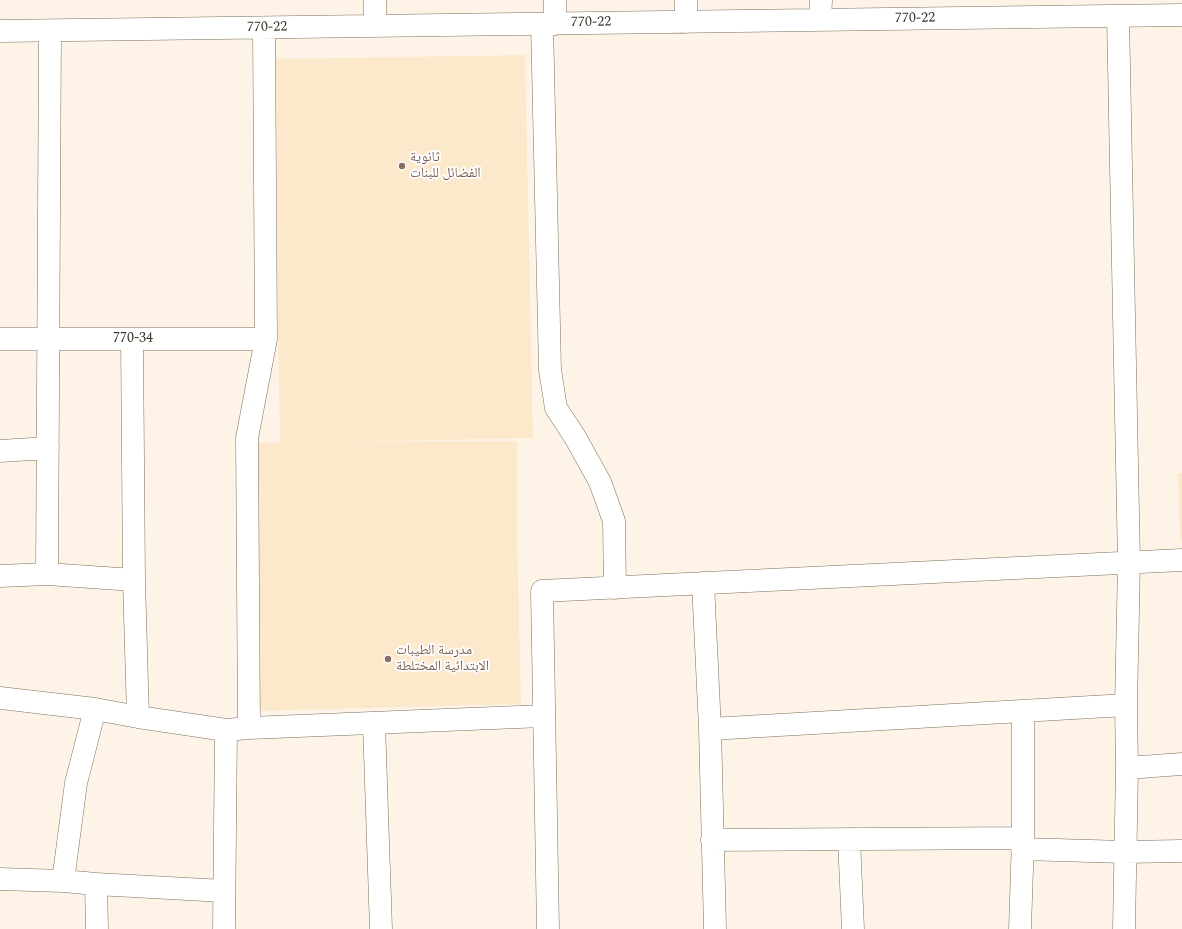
<!DOCTYPE html>
<meta charset="utf-8">
<style>
body{margin:0}
canvas{display:block;background:#fdf4e7}
</style>
<canvas width="1182" height="929"></canvas>
<script>
const ctx = document.querySelector('canvas').getContext('2d');
ctx.lineJoin = 'round';
function paint(path, color) { ctx.fillStyle = color; ctx.fill(path, 'evenodd'); }
const shape = rows => new Path2D(rows.map(r => 'M' + r).join(''));
function strokePath(path, color, width, dash) { ctx.strokeStyle = color; ctx.lineWidth = width; ctx.lineCap = dash ? 'butt' : 'round'; ctx.setLineDash(dash || []); ctx.stroke(path); }
function drawText(font, color, halo, rows, align = 'center') {
  ctx.font = font + ' Spectral,"Noto Naskh Arabic",serif'; ctx.lineWidth = 3.5; ctx.setLineDash([]); ctx.textBaseline = 'middle'; ctx.strokeStyle = halo; ctx.fillStyle = color; for (const [text, x, y, turn = 0] of rows) {
    ctx.save(); ctx.translate(x, y); ctx.rotate((+turn || 0) * Math.PI / 180); ctx.textAlign = isNaN(turn) ? turn : align; if (halo) ctx.strokeText(text, 0, 0); ctx.fillText(text, 0, 0); ctx.restore();
  }
}
const built = shape([
 [525,55,533,438,344,442,517,441,517,529,521,704,257,711,251,443,280,442,277,275,276,59],
 [1178,473,1182,473,1182,540,1180,540]
]);
const minor = shape([
 [375,0,375,26],
 [555,0,555,24],
 [686,0,686,22],
 [1118,16,1129,563,1126,705,1127,768,1124,929],
 [820,20,821,0],
 [542,24,550,370,556,408,575,437,600,482,614,521,615,588],
 [0,31,1182,15],
 [0,339,266,339],
 [132,339,134,580,138,717],
 [0,451,48,448],
 [47,574,50,31],
 [0,576,47,574,134,580],
 [703,583,710,729,715,929],
 [0,698,95,709,138,717,226,730,249,728,543,716],
 [374,724,381,929],
 [249,728,247,438,266,339,264,28],
 [710,729,1126,705],
 [1127,768,1182,764],
 [849,839,853,929],
 [712,840,1023,838],
 [1022,849,1125,852,1182,851],
 [0,879,63,881,96,884,224,891],
 [63,881,76,783,95,709],
 [96,884,97,929],
 [224,929,226,730],
 [548,929,542,591,1182,560],
 [1020,929,1023,838,1023,711]
]);
const markers = [
 [402,166,4,"#8d6e63"],
 [388,659,4,"#8d6e63"]
];
const streetNames = [
 ["770-22",915,19,-1],
 ["770-22",591,23,-1],
 ["770-22",267,28,-1],
 ["770-34",133,339]
];
const educationNames = [
 ["ثانوية",410,158],
 ["الفضائل للبنات",410,174],
 ["مدرسة الطيبات",396,651],
 ["الابتدائية المختلطة",396,667]
];
paint(built, '#fce9cc');
strokePath(minor, '#7d6f5c', 23);
strokePath(minor, '#fff', 22);
for (const [x, y, r, color] of markers) { const dot = new Path2D(); dot.arc(x, y, r, 0, 2 * Math.PI); ctx.fillStyle = color; ctx.fill(dot); strokePath(dot, '#fff', 1.5); }
drawText('14px', '#3b352c', '#fff', streetNames);
drawText('14px', '#785e54', '#fff', educationNames, 'left');
</script>
